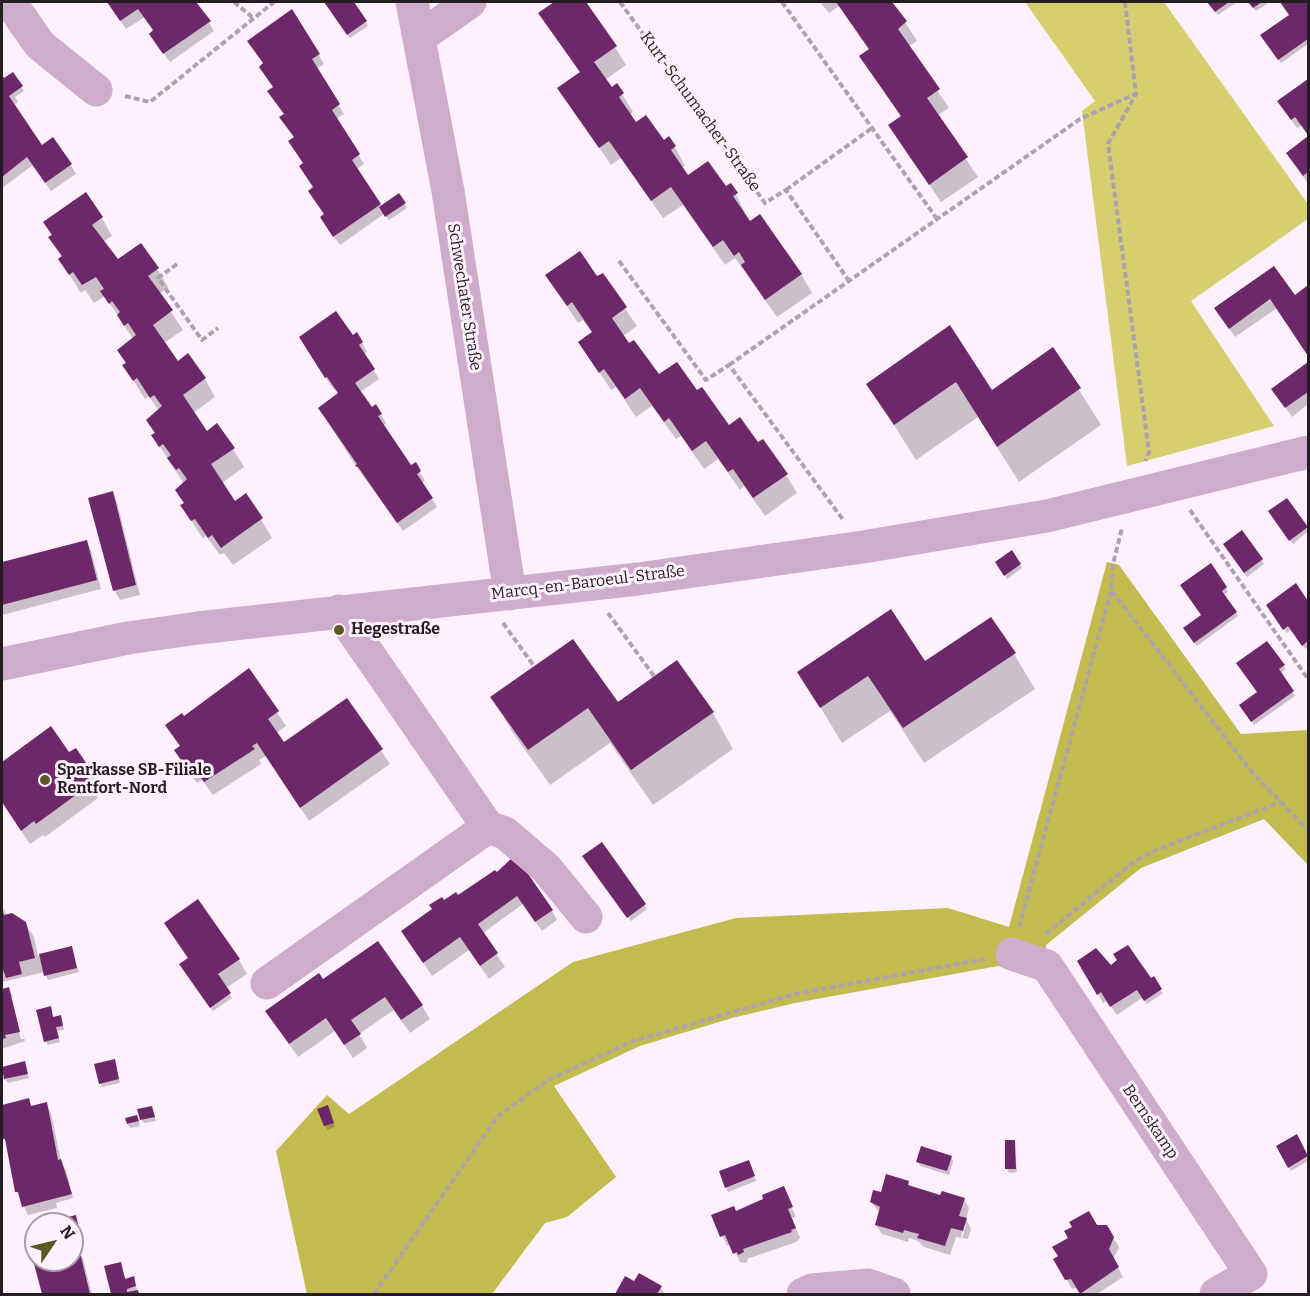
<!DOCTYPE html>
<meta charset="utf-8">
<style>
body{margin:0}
#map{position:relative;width:1310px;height:1296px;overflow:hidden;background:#fef1fd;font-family:Bitter,serif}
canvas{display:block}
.frame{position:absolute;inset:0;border:3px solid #241e23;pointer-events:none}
.north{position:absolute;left:24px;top:1212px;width:60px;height:60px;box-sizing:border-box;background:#fef1fd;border:2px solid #a79da6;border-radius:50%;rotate:55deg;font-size:16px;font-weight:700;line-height:24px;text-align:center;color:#241e23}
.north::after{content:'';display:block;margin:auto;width:21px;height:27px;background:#5b5824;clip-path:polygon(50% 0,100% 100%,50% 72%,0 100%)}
</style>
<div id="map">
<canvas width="1310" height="1296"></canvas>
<div class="frame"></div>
<div class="north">N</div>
</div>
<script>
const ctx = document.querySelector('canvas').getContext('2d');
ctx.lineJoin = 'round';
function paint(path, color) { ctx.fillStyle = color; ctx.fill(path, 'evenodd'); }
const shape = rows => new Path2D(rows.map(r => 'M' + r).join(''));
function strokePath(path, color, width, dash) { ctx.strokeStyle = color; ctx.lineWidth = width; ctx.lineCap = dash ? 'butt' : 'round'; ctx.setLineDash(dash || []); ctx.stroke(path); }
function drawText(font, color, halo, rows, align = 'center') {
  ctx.font = font + ' Bitter,serif'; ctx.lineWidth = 6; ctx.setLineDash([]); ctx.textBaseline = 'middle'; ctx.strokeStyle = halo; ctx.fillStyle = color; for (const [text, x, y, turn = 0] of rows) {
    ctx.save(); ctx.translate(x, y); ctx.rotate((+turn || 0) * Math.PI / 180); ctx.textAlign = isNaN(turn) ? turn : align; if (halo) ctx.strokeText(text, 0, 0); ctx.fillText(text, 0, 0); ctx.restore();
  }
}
const green = shape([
 [1025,2,1164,2,1308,204,1308,219,1191,301,1274,426,1127,466,1082,111,1095,101]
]);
const forest = shape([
 [1107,562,1119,565,1241,734,1308,730,1308,865,1264,819,1141,868,1046,945,1045,982,998,966,795,1003,732,1018,640,1046,554,1086,616,1177,567,1217,545,1223,492,1294,307,1294,276,1151,327,1095,349,1114,573,962,736,918,948,908,1009,927]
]);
const shadow = shape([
 [108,2,196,2,214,31,170,62,156,43,155,31,145,17,126,29],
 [325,2,352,2,368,26,350,38],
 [557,2,584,2,615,47,626,65,605,80,611,89,622,94,633,112,630,115,636,124,675,147,685,166,682,168,688,177,736,194,750,223,801,274,812,293,777,317,735,258,725,265,683,205,663,218,621,158,611,165,559,88,580,73,540,13],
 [820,2,892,2,917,41,908,47,949,108,937,116,978,177,941,202,890,126,901,117,861,56,869,50,839,6,829,13],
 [1208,2,1237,2,1218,15],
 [1249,2,1270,2,1256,11],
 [1281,2,1308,2,1308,44,1281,63,1264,39,1291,15],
 [292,11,324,64,316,69,344,114,336,119,364,164,357,169,381,208,398,195,407,208,389,220,384,214,340,245,327,227,325,215,265,64],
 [2,77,7,86,21,87,24,91,15,97,18,102,13,105,42,147,71,165,76,174,51,191,33,165,2,188],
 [1308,81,1308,134,1302,125,1297,128,1279,102],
 [1308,138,1308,184,1288,153],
 [102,218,112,236,103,242,117,261,157,269,168,287,159,294,183,330,164,343,177,363,205,379,215,397,193,413,206,433,233,449,244,467,222,483,235,503,246,495,272,538,233,565,224,553,220,555,206,536,203,539,182,506,185,504,184,484,153,436,159,411,149,396,145,399,124,366,133,339,105,296,94,303,85,290,81,293,60,260,62,258,50,238],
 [1274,268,1294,297,1308,287,1308,356,1277,308,1235,337,1222,318],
 [602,275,637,326,623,336,659,377,697,393,728,427,758,445,786,475,797,493,765,516,744,486,740,490,718,459,704,469,681,436,676,439,652,406,636,417,616,387,611,390,580,343,593,333,583,320,578,323,547,276,597,278],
 [950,327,992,392,1053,349,1101,425,1019,482,978,417,916,460,868,384],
 [357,334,367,352,364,354,379,379,360,392,371,409,376,406,386,423,383,426,410,467,415,464,425,481,422,483,437,507,403,531,351,459,320,408,339,394,331,386,301,337,352,338],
 [1308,364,1308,404,1292,417,1273,389],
 [112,493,117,502,140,595,120,600,115,591,90,499],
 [1287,500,1308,531,1293,544,1272,516],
 [1242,532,1264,564,1247,577,1227,549],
 [86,541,91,550,101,589,2,615,2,563],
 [1012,552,1022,568,1007,579,999,566],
 [1296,585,1308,603,1308,647,1305,649,1291,629,1287,633,1270,609],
 [1226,588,1228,592,1224,595,1238,616,1197,646,1187,632,1203,616,1185,590],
 [1014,654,1035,689,924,763,890,711,842,743,799,672],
 [677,662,713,713,733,749,653,805,610,743,550,785,513,733,492,697,618,704],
 [1283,666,1286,669,1280,674,1295,696,1254,725,1243,709,1259,692,1241,667],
 [249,670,286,726,276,733,283,744,347,700,390,764,309,821,266,756,259,760,261,764,213,795,202,780,197,783,184,765,176,751,181,747,167,725,184,718],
 [51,728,69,754,75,750,100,788,94,792,98,798,45,837,43,835,30,844,2,802,2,764],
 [602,844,647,909,631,921,587,860],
 [495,872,552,911,557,920,542,931,523,904,483,933,505,967,489,979,469,950,432,976,403,931,444,902,461,902],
 [2,906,7,916,25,923,34,937,38,956,71,948,79,972,48,980,45,972,2,982],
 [189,959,239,960,247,974,226,988,232,998,213,1011,181,965],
 [1079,961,1110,967,1151,980,1163,993,1147,1004,1143,997,1117,1015,1107,1001,1103,1003],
 [322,982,422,1006,430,1019,410,1033,394,1010,359,1034,367,1048,353,1058,335,1031,298,1057,267,1011],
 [8,989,13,997,10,997,21,1039,24,1039,13,997,25,1041,2,1049,2,991],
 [50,1008,54,1019,62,1021,64,1030,57,1031,60,1042,48,1045,45,1041],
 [114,1061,120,1083,102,1087,100,1083],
 [26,1067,29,1078,8,1083,5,1079],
 [28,1100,32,1107,46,1104,51,1113,61,1161,66,1170,73,1198,56,1203,57,1208,28,1215,17,1192,2,1124,2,1107],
 [151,1107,156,1121,144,1123,141,1119],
 [319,1110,329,1111,335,1127,327,1130],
 [139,1121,140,1126,130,1128,128,1124],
 [1296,1136,1308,1161,1291,1171,1278,1147],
 [1014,1142,1017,1172,1009,1173,1007,1169],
 [951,1157,953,1161,949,1175,920,1166,918,1161],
 [750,1166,756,1181,728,1192,721,1172],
 [908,1182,911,1188,941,1197,964,1199,969,1208,966,1219,971,1229,968,1239,962,1238,966,1225,964,1222,961,1238,956,1237,950,1255,924,1247,918,1241,909,1238,908,1242,882,1234,876,1225,880,1213,871,1202],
 [783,1188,796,1217,792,1218,800,1238,796,1242,747,1259,748,1261,745,1263,740,1262,731,1244,727,1246,713,1216,735,1212,765,1200],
 [75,1217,82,1243,72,1245,72,1224,54,1224],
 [1106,1226,1119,1247,1113,1259,1123,1277,1097,1294,1082,1294,1078,1287,1072,1289,1055,1259],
 [78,1250,83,1259,92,1294,43,1294,35,1261,72,1260,72,1252],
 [106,1267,122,1268,126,1280,133,1278,139,1294,113,1294],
 [625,1278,635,1284,661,1288,665,1294,616,1294]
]);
const building = shape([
 [107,2,196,2,211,21,163,54,149,34,153,30,138,9,120,21],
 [324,2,354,2,367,21,347,35],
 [554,2,586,2,617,46,594,62,612,87,617,83,624,93,619,97,636,122,646,115,664,140,669,136,676,146,671,150,688,175,708,161,726,186,731,183,738,193,733,196,750,221,760,214,802,274,765,300,741,265,745,262,739,252,734,256,723,240,713,247,671,187,651,201,609,141,599,148,557,88,580,72,538,13],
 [836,2,892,2,907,21,898,29,940,89,927,98,968,157,929,185,888,125,901,116,859,56,869,49],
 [1207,2,1229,2,1215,12],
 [1248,2,1262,2,1253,8],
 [1280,2,1308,2,1308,39,1278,60,1260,35,1289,15],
 [292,9,320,54,312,59,340,104,332,110,360,154,352,160,381,204,333,237,320,217,324,214,308,191,313,187,299,166,303,163,288,141,294,137,279,117,284,114,267,91,273,87,259,67,263,63,247,41],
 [13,72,23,86,9,96,42,145,53,137,72,164,45,183,27,157,2,177,2,75,4,78],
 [1308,79,1308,135,1295,117,1291,120,1277,101],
 [1308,136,1308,172,1303,176,1286,153],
 [86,192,103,217,92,225,118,259,141,243,159,268,148,276,173,310,153,325,178,361,188,353,206,378,183,395,207,431,217,423,235,448,211,464,235,501,246,493,263,518,221,548,212,535,208,538,195,519,191,521,180,505,184,503,175,490,187,479,179,468,176,470,167,458,171,455,163,444,159,447,151,435,155,433,146,420,162,406,154,395,150,398,137,378,133,381,122,365,126,363,117,350,136,335,128,323,124,326,117,315,120,312,112,301,109,304,100,291,104,289,96,277,82,285,73,272,69,275,58,259,62,256,48,237,52,235,43,222],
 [399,193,406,203,385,217,379,207],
 [580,251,597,276,603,273,627,307,612,318,629,343,634,340,659,374,677,362,697,390,702,387,729,425,740,417,758,442,763,439,788,474,753,498,733,469,728,472,706,441,692,451,669,418,664,422,640,388,625,399,604,369,599,373,578,342,592,332,572,302,567,306,545,275],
 [1274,266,1295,295,1308,285,1308,356,1270,299,1229,329,1214,308],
 [336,311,353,335,357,332,363,342,359,345,375,369,355,383,372,407,376,404,382,414,378,416,411,465,416,462,421,471,417,474,433,498,397,523,358,467,355,466,357,464,318,408,338,393,327,377,325,378,299,337],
 [950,325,992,390,1053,347,1081,388,997,447,956,382,894,425,866,384],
 [1308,362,1308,392,1285,408,1271,389],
 [113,491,136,585,113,591,88,498],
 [1287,498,1308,527,1289,541,1268,511],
 [1242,530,1263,559,1244,573,1223,544],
 [87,540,97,580,2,605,2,562],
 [1012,550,1021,564,1004,576,995,562],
 [1211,563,1227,587,1222,591,1237,612,1194,643,1183,628,1201,615,1180,585],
 [1296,583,1308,601,1308,641,1302,646,1288,626,1283,630,1266,605],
 [891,609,925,661,991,617,1016,653,903,728,868,676,820,708,797,672],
 [573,639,618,702,677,660,714,712,631,770,588,708,528,750,490,697],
 [1267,641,1285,665,1279,669,1294,691,1251,722,1239,705,1257,692,1236,663],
 [249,668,279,711,268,719,284,742,347,698,383,749,300,808,257,743,252,746,255,749,204,782,193,767,188,770,174,750,180,746,165,725,182,713,184,716],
 [51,726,69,752,76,748,93,773,87,777,91,784,36,824,34,821,21,831,2,802,2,762],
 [602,842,646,904,627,918,582,856],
 [515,855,553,910,535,922,517,896,478,924,498,953,480,966,460,937,423,963,401,931,432,909,429,905,442,897,444,900,456,892,458,895,495,870,497,872],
 [198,899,240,959,218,974,231,993,210,1008,179,964,188,958,164,923],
 [2,910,4,915,12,913,26,922,35,958,19,962,22,974,6,978,2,967],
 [378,941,423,1005,401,1020,385,997,351,1020,361,1034,344,1045,326,1018,289,1044,265,1011,319,973,323,979],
 [1128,945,1151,978,1154,976,1162,989,1144,1001,1137,990,1110,1007,1101,992,1097,995,1077,961,1096,948,1111,965,1117,960,1113,954],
 [72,946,77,968,44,976,39,954],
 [9,987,20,1032,5,1035,6,1038,2,1039,2,989],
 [51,1006,53,1017,61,1015,63,1026,56,1027,59,1038,44,1042,36,1010],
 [115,1059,119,1079,99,1084,94,1064],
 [25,1061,28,1074,4,1079,2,1067],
 [29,1098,31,1106,47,1102,58,1160,61,1159,72,1194,22,1207,18,1192,15,1192,5,1139,2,1139,2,1105],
 [328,1105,334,1123,324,1126,317,1109],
 [152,1106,155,1117,140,1120,137,1109],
 [137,1115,139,1121,127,1124,125,1118],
 [1297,1134,1308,1156,1288,1168,1276,1146],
 [1005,1140,1015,1140,1016,1169,1005,1169],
 [921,1146,952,1156,947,1171,916,1162],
 [749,1160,755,1176,725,1188,719,1171],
 [886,1174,909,1181,908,1185,940,1195,942,1191,965,1198,959,1216,967,1218,963,1231,951,1228,945,1246,917,1238,919,1234,911,1232,904,1230,903,1233,875,1225,880,1207,870,1202,873,1190,881,1192],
 [784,1186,793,1207,788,1209,796,1228,791,1230,792,1232,743,1249,744,1252,738,1255,737,1252,733,1254,725,1235,720,1237,711,1215,734,1206,736,1211,763,1199,762,1195],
 [1089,1211,1097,1225,1107,1225,1114,1237,1109,1249,1119,1267,1080,1294,1071,1279,1065,1280,1053,1259,1058,1256,1052,1247,1068,1238,1064,1231,1072,1227,1069,1222],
 [76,1215,81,1239,72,1241,72,1224,52,1224,52,1221],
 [79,1248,90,1294,42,1294,33,1260,72,1260,72,1250],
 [121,1262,125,1279,134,1276,136,1286,127,1289,127,1292,138,1290,139,1294,111,1294,104,1266],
 [639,1273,662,1286,657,1294,615,1294,625,1276,634,1281]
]);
const path = shape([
 [234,2,252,17],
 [620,2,765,203,786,190,849,281],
 [782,2,937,219],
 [1125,2,1136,94,1108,144,1149,452,1145,461],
 [125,96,150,102,274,2],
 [786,190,872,128],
 [619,261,706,380,729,365,844,521],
 [177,264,158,278,202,340,218,328],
 [729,365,1080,119,1135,94],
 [1190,510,1308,679],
 [1112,591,1251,771,1308,830],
 [608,613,654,676],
 [503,623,534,666],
 [1019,927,1111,591,1113,564,1122,528],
 [1046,934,1132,863,1156,850,1281,802],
 [374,1294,497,1117,548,1080,633,1041,795,994,985,959]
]);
const minor = shape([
 [10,2,40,45,96,90],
 [412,2,448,191,510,594],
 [420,37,470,2],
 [2,664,128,638,198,628,638,579,863,547,1047,516,1308,452],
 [488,827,505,833,546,868,586,917],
 [1012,954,1047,966,1251,1274,1216,1294],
 [267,983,488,827,339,611],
 [803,1294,812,1290,868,1285,894,1294]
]);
const markers = [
 [339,630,6,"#5b5824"],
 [45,780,6,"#5b5824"]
];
const streetNames = [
 ["Kurt-Schumacher-Straße",700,112,54],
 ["Schwechater Straße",464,297,81],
 ["Marcq-en-Baroeul-Straße",588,583,-7],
 ["Bernskamp",1150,1122,56]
];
const poiNames = [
 ["Hegestraße",351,630],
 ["Sparkasse SB-Filiale",57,771],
 ["Rentfort-Nord",57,789]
];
paint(green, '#d5cf6f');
paint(forest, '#c2bb4f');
paint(shadow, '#0003');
paint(building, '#6d2869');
strokePath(path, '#aea3ad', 4, [6, 3]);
strokePath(minor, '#cfaccb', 33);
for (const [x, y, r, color] of markers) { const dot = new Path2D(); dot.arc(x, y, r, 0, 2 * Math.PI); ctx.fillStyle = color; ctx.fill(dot); strokePath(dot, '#fef1fd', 2); }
drawText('16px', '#241e23', '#fef1fd', streetNames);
drawText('bold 16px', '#241e23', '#fef1fd', poiNames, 'left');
</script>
